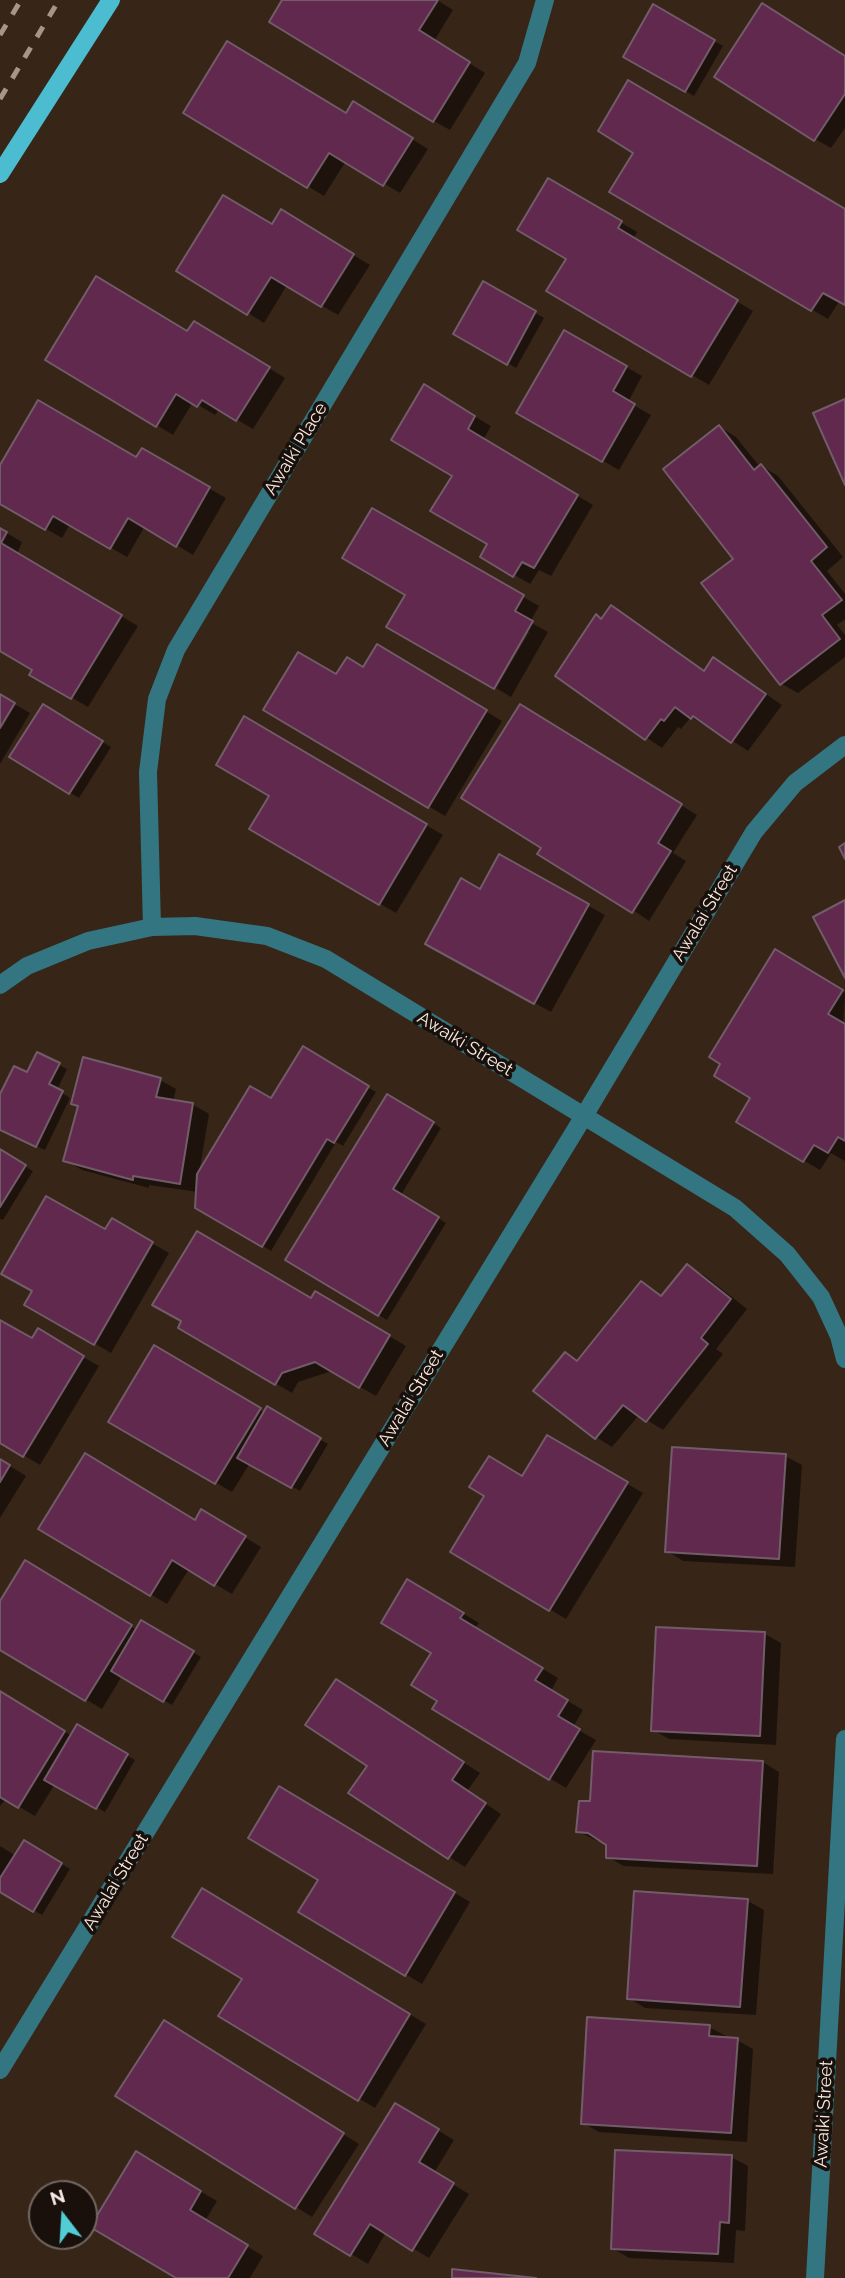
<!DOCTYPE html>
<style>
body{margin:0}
#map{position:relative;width:845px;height:2278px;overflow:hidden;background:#372518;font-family:Raleway,sans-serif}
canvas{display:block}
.north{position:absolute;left:28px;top:2180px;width:70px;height:70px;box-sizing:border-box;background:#19100b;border:2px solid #726761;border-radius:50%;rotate:343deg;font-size:19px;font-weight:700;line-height:28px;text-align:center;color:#f7eae2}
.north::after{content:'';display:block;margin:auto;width:24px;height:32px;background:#52ccd5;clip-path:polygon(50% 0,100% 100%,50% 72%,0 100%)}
</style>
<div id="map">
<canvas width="845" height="2278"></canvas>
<div class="north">N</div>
</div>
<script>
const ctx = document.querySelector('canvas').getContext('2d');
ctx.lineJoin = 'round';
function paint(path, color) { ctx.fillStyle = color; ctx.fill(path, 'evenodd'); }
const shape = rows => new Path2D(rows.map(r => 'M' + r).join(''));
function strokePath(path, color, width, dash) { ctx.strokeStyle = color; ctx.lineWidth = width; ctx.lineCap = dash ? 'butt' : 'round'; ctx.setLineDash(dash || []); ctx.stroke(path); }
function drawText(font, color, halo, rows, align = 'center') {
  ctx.font = font + ' Raleway,sans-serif'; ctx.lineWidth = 7; ctx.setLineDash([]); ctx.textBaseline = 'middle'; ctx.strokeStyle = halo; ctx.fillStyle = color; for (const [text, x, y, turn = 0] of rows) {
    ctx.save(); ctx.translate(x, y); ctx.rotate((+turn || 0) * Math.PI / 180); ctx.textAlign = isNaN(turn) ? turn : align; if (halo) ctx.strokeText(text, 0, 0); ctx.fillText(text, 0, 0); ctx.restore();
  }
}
const shadow = shape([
 [284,0,437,0,453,10,434,41,485,73,450,130,434,121],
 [654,6,723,46,694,96,625,56],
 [845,57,845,128,831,148,815,139],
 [185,112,347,115,370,113,428,149,400,193,346,161,324,196],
 [548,180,637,232,633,239,753,311,709,385,549,291,569,258],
 [612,191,845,210,845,303,840,300,828,319],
 [281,212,370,265,338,315,287,285,264,323,248,313,273,226],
 [484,284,544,318,516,368,456,333],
 [211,332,285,378,253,429,219,409,215,415,193,402,173,435,48,359,188,333],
 [565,332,642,376,628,402,651,415,619,470,518,412],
 [424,387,491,426,483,440,593,505,551,576,539,570,530,584,482,556,490,543,454,475],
 [720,427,736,437,760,467,762,466,778,476,843,557,827,571,845,594,845,619,837,625,845,635,845,657,798,693,782,684,703,584,735,559],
 [142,450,226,498,193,555,145,526,127,557,70,524,62,538,0,502,0,468,137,460],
 [373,510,539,606,530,622,548,632,511,697,496,688,529,632,407,594],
 [0,529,22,542,17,554,138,626,88,707,32,674,35,669,0,649],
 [612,607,705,672,714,659,782,705,748,751,709,725,708,727,691,717,681,729,678,727,662,748,557,676],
 [377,646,502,721,445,816,265,709,337,676,364,669],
 [0,696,30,713,0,764],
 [43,706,111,747,79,798,11,757],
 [537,715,697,815,673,853,686,861,649,921,543,848],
 [245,719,443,835,396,913,251,828,271,795],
 [500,857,605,915,551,1012,427,943,480,891],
 [775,952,845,993,843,1025,845,1026,845,1161,831,1153,820,1170,738,1122,753,1097],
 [303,1049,376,1092,343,1146,336,1142,271,1251,197,1207,198,1192,149,1185,149,1188,82,1170,65,1160,80,1107,73,1103,160,1080,176,1089,173,1101,192,1104,209,1114,199,1174,272,1101],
 [59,1065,67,1069,57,1090,70,1098,45,1150,0,1129,0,1098],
 [388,1096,441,1128,401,1195,446,1223,387,1320,288,1260],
 [0,1151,33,1171,3,1220,0,1219],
 [112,1220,169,1253,111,1353,27,1304,106,1232],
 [687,1266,704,1275,747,1309,716,1349,723,1354,663,1430,639,1415,612,1447,596,1437,565,1354,579,1362,642,1284,663,1297],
 [315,1293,406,1346,376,1396,332,1371,298,1382,292,1393,180,1327,311,1300],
 [0,1321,33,1341,38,1331,99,1366,40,1465,0,1441],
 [155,1348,265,1413,268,1408,328,1444,300,1491,250,1463,232,1492,111,1421],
 [547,1437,643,1493,566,1619,453,1551,523,1478],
 [785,1456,802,1465,795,1567,683,1561,667,1551],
 [0,1460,26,1476,0,1518],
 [202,1511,261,1547,232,1594,189,1569,167,1604,40,1528,196,1522],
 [25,1563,137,1630,142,1622,201,1657,172,1705,122,1676,102,1709,0,1648,0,1604],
 [408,1581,479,1623,475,1628,558,1678,551,1691,583,1710,573,1727,596,1740,566,1788,435,1709,439,1700,433,1652],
 [765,1634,781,1643,776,1745,669,1739,653,1730],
 [353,1691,480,1773,467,1791,501,1814,465,1867,449,1857],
 [0,1693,72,1736,77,1727,135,1760,105,1812,55,1784,35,1816,6,1799,0,1806],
 [763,1762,779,1772,773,1874,624,1866,607,1857,608,1844,595,1840,578,1831,592,1803],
 [280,1788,470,1902,422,1984,301,1912,321,1879],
 [24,1842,70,1869,42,1915,0,1890,0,1846,16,1856],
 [203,1890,426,2024,375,2108,220,2015,244,1978],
 [748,1901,764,1910,756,2015,645,2008,629,1998],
 [709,2027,726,2036,725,2039,737,2040,753,2049,747,2142,599,2132,583,2123],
 [180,2032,359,2144,312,2217,118,2096],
 [396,2105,454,2140,434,2173,469,2194,429,2258,386,2232,368,2264,316,2233],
 [136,2154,217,2201,205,2221,263,2256,250,2278,179,2278],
 [731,2157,748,2166,745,2231,736,2230,734,2263,629,2258,612,2248]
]);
const building = shape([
 [282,0,438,0,419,30,470,62,433,122,269,22,282,0],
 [762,3,845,56,845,94,814,141,714,77,762,3],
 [653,4,715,40,685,92,623,57,653,4],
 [227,41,346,113,353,101,413,138,383,186,329,153,307,188,183,113,227,41],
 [628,80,845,209,845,305,823,293,811,311,609,192,633,153,598,131,628,80],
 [548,178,622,221,618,228,738,300,691,377,546,291,566,259,517,230,548,178],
 [223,195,272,224,281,209,354,254,321,307,271,277,247,315,176,271,223,195],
 [96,276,187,331,194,321,270,367,236,421,202,400,197,407,176,394,156,427,45,360,96,276],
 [483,281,536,311,507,365,453,334,483,281],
 [564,330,627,366,613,391,635,404,602,462,516,413,564,330],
 [424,384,475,416,468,429,578,495,534,568,522,562,513,577,480,557,487,544,430,511,452,476,391,440,424,384],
 [845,399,845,485,813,413,845,399],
 [38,400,136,457,142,448,210,487,176,547,128,518,110,549,53,516,45,530,0,504,0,465,38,400],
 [719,425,754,470,761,464,827,547,811,561,842,600,822,615,840,639,780,685,701,583,733,559,663,469,719,425],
 [372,508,524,595,515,611,533,621,494,689,386,627,405,595,342,558,372,508],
 [0,528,7,532,1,543,122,615,71,699,29,675,32,670,0,651,0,528],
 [611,605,704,671,713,657,766,694,731,743,693,716,691,719,675,707,664,721,661,719,645,740,555,676,596,614,601,619,611,605],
 [377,644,487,710,428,808,263,710,298,652,336,674,347,657,363,667,377,644],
 [0,694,15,703,0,728,0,694],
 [43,704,103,741,69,794,9,757,43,704],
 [520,704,682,804,658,843,671,851,632,913,537,854,541,848,461,798,520,704],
 [244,716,427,824,379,905,249,829,269,796,216,765,244,716],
 [845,843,845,859,839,847,845,843],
 [499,854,589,904,534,1004,425,944,461,878,480,889,499,854],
 [845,900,845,978,813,917,845,900],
 [775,949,843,990,828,1014,845,1024,845,1141,838,1137,828,1153,814,1145,803,1162,736,1122,750,1098,714,1076,720,1064,709,1057,775,949],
 [303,1046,369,1086,334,1143,327,1139,262,1247,195,1208,197,1174,250,1086,271,1098,303,1046],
 [37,1052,60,1063,49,1084,63,1091,36,1147,0,1130,0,1094,14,1066,27,1072,37,1052],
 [83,1057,161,1078,156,1097,193,1103,180,1184,133,1176,133,1180,63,1161,78,1106,71,1104,83,1057],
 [387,1094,434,1122,393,1189,439,1217,378,1316,285,1260,387,1094],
 [0,1149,26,1165,0,1207,0,1149],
 [46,1196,105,1229,112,1218,153,1242,94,1345,24,1305,32,1291,1,1274,46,1196],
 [197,1231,311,1298,315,1291,390,1335,359,1388,315,1362,282,1373,275,1385,178,1328,181,1321,152,1305,197,1231],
 [687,1264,731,1299,701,1338,708,1344,646,1422,623,1405,595,1439,533,1391,565,1352,577,1361,641,1281,661,1296,687,1264],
 [0,1320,32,1338,38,1328,84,1356,23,1457,0,1443,0,1320],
 [154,1345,261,1408,215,1484,108,1422,154,1345],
 [267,1406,321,1438,291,1488,237,1458,267,1406],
 [547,1435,628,1482,549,1611,450,1552,484,1496,469,1487,489,1456,522,1476,547,1435],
 [672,1447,786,1454,779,1559,665,1552,672,1447],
 [85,1453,195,1520,201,1509,246,1536,214,1586,172,1560,150,1596,38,1529,85,1453],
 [0,1459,10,1465,0,1482,0,1459],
 [25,1560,132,1625,85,1701,0,1650,0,1601,25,1560],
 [407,1579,464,1613,460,1618,543,1668,535,1680,568,1700,558,1716,580,1729,549,1780,432,1709,437,1701,411,1685,431,1653,381,1623,407,1579],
 [141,1620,194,1651,163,1702,111,1671,141,1620],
 [656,1627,765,1632,760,1736,651,1731,656,1627],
 [336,1679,464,1762,452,1780,486,1803,448,1859,348,1793,367,1766,305,1725,336,1679],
 [0,1691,65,1731,18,1808,0,1797,0,1691],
 [77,1724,128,1754,96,1809,44,1780,77,1724],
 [593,1751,763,1761,757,1866,606,1858,606,1845,588,1833,576,1832,579,1801,590,1801,593,1751],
 [279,1786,455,1892,405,1976,298,1912,318,1880,248,1838,279,1786],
 [24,1840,62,1863,33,1912,0,1892,0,1878,24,1840],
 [202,1888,410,2014,358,2101,218,2016,242,1979,172,1937,202,1888],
 [634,1891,748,1899,740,2007,627,1999,634,1891],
 [587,2017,710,2025,709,2036,738,2038,731,2133,581,2124,587,2017],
 [164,2020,344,2133,295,2209,115,2096,164,2020],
 [395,2103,439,2129,419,2162,454,2183,412,2251,370,2224,350,2256,314,2234,395,2103],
 [615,2150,732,2155,729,2223,720,2222,718,2254,611,2249,615,2150],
 [136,2151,201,2191,190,2210,248,2245,228,2278,176,2278,90,2227,136,2151],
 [452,2269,536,2278,452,2278,452,2269]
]);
const street = shape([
 [152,927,148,772,157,699,176,650,527,63,545,0],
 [0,985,27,966,88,941,152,927,195,926,267,936,326,959,735,1208,787,1254,821,1297,839,1336,845,1359],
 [0,2070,584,1116,754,832,795,783,845,745],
 [815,2278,845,1739]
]);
const primary = shape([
 [0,174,111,0]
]);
const rail = shape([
 [0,35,21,0],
 [0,99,59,0]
]);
const streetNames = [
 ["Awaiki Place",296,449,-59],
 ["Awalai Street",705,913,-59],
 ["Awaiki Street",465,1044,31],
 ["Awalai Street",411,1398,-59],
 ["Awalai Street",116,1882,-59],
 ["Awaiki Street",824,2114,-87]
];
paint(shadow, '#0007');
paint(building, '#61294d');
strokePath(building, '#735c69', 2);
strokePath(street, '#337681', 18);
strokePath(primary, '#4cbdd1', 18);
strokePath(rail, '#a5958b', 5, [12, 12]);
drawText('18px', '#f7eae2', '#19100b', streetNames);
</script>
